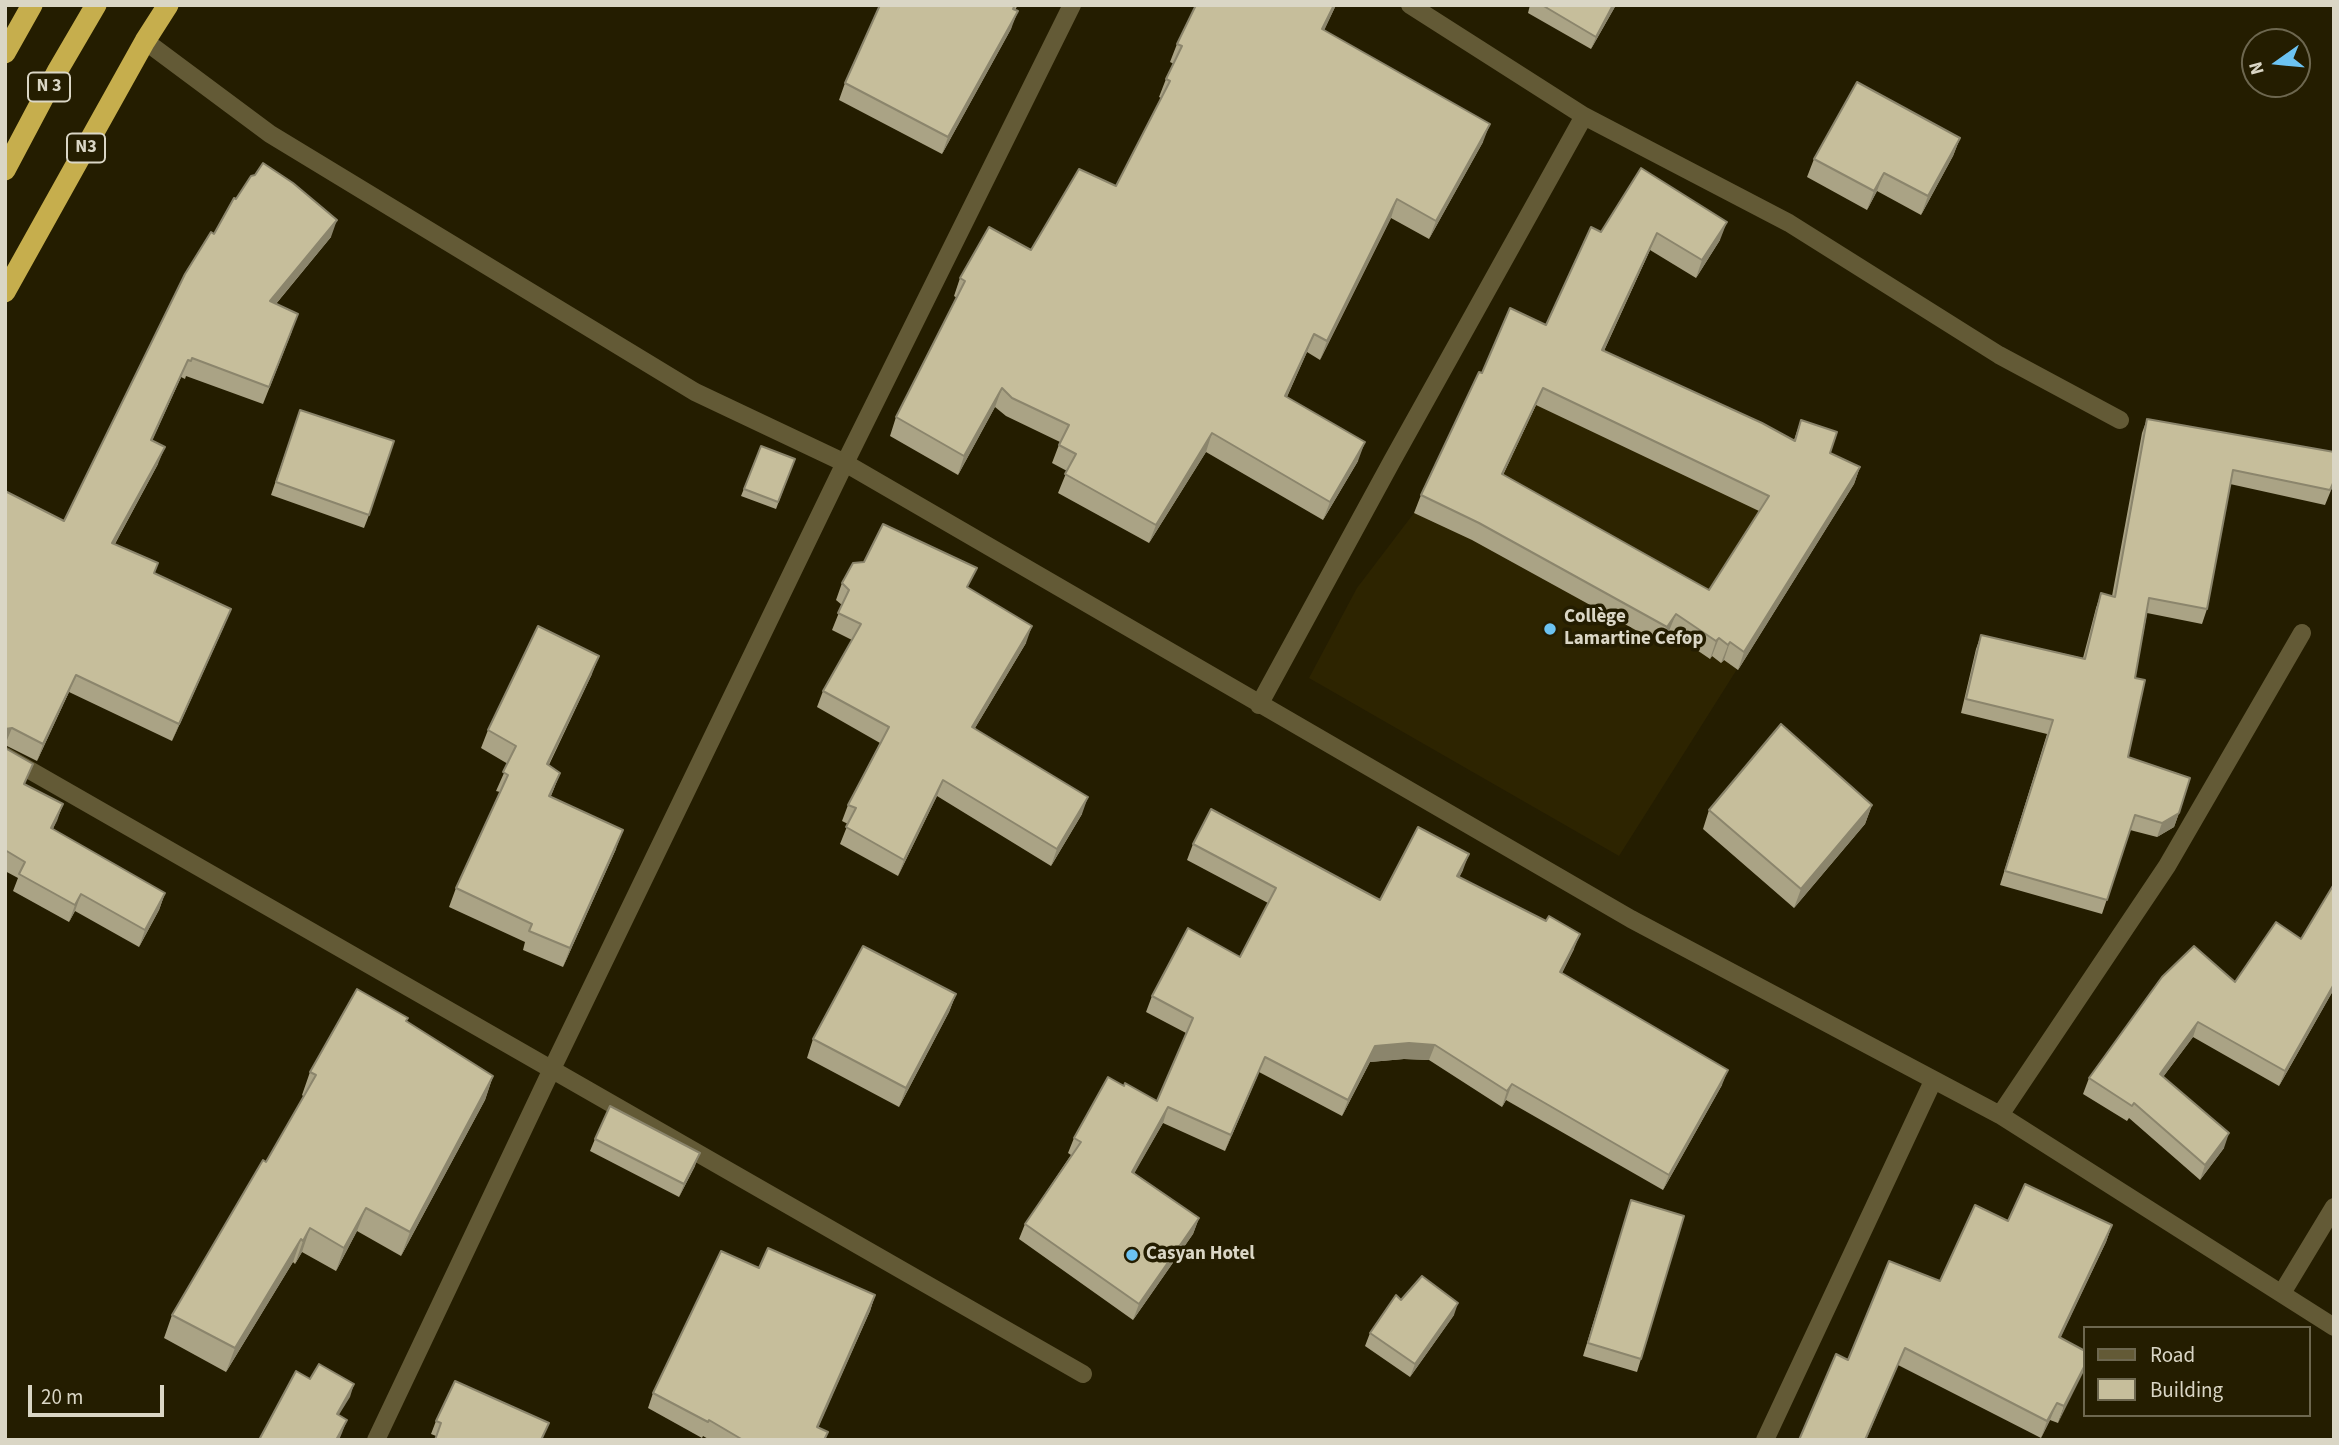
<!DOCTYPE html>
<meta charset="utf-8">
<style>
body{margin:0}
#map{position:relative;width:2339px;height:1445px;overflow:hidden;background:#241d00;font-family:"Source Sans 3",sans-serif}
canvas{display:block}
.frame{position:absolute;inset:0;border:7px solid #dad6c5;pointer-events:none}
.legend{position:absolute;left:2083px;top:1326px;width:228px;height:91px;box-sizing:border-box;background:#241d00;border:2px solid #6d674f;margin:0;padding:9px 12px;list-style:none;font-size:21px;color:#dad6c5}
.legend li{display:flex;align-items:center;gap:14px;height:35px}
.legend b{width:35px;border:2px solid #6d674f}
.north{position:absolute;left:2241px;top:28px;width:70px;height:70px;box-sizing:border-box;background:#241d00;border:2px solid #6d674f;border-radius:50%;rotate:255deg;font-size:19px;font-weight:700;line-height:28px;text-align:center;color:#dad6c5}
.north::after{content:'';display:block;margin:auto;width:24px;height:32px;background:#6cc3f2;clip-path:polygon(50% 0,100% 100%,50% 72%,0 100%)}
.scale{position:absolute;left:28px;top:1385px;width:136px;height:32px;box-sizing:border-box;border:4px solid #dad6c5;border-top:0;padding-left:9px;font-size:21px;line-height:24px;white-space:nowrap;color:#dad6c5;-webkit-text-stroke:5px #241d00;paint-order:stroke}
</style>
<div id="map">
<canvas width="2339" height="1445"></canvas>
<div class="frame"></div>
<ul class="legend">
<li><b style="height:9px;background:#635a36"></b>Road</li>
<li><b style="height:19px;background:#c6be9b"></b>Building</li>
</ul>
<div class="north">N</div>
<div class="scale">20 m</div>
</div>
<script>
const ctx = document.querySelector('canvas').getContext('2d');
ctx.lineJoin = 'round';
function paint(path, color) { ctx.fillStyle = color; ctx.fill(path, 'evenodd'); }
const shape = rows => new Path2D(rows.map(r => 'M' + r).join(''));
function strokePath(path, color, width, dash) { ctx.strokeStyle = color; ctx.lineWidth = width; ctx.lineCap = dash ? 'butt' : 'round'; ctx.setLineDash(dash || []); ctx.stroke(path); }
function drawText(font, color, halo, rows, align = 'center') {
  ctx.font = font + ' "Source Sans 3",sans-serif'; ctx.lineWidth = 7; ctx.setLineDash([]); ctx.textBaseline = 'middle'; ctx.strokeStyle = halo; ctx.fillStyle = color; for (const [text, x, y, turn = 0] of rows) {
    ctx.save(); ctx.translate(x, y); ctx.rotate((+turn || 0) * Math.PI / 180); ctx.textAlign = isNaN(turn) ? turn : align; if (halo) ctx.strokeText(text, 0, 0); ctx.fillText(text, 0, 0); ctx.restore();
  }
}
const built = shape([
 [1472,389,1824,471,1854,484,1619,856,1309,678,1357,588,1414,513]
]);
const street = shape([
 [145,41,270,134,695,392,845,463,1631,919,2000,1115,2334,1327],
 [1584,116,1789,223,1999,355,2120,420],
 [1259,705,1392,461,1584,116,1410,5],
 [5,756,1083,1374],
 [2000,1115,2167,866,2302,633],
 [2282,1293,2334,1207],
 [376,1440,551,1071,845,463,1072,5],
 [1765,1440,1933,1081]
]);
const highway = shape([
 [5,53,32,5],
 [5,170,58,70,96,5],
 [5,292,145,41,168,5]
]);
const wall = shape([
 [880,5,1018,5,1015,10,1011,29,942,154,839,100,845,83],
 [1196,5,1336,5,1324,30,1483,142,1429,239,1391,218,1320,360,1307,352,1287,397,1358,461,1323,520,1206,452,1149,543,1058,493,1067,471,1052,463,1060,442,1006,416,995,407,958,475,890,436,896,417,957,298,954,296,960,278,1031,250,1116,186,1161,98,1159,97,1166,79,1174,64,1170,62,1177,44],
 [1530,5,1616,5,1591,49,1528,13],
 [1960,138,1953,156,1921,215,1877,191,1867,210,1807,177,1814,159],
 [1641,168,1720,240,1696,278,1650,250,1604,351,1794,440,1801,420,1830,453,1860,467,1854,484,1738,670,1724,660,1721,663,1712,656,1710,659,1669,631,1661,644,1472,540,1414,513,1421,495,1482,373,1546,325,1601,232],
 [1536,405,1759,511,1709,590,1503,475],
 [214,234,331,237,276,304,292,331,263,404,186,376,185,379,181,377,152,440,158,464,115,544,224,626,172,741,69,692,37,761,5,745,64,521],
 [300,410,369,515,364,528,271,495],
 [2147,419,2334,483,2325,505,2230,484,2207,609,2202,624,2147,613,2135,678,2128,757,2179,813,2174,827,2157,837,2130,830,2102,914,2000,885,2047,734,1961,713,1976,649,1981,635,2083,658,2096,608,2101,593,2112,596,2142,433],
 [761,446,795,459,776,509,741,496],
 [842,583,969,588,1026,643,975,728,1082,814,1051,866,937,796,898,876,840,844,848,824,842,821,848,805,880,743,817,707,823,691,852,640,832,630,842,605,836,600],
 [592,674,549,765,560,773,551,796,616,849,563,967,523,950,525,942,449,907,456,888,500,792,496,791,508,764,481,748,488,730],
 [5,748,25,785,63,804,53,829,165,893,159,910,139,947,75,911,69,922,13,891,18,878,5,871],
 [1872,805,1865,824,1794,908,1703,829,1709,810],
 [1193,844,1380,900,1463,870,1459,877,1574,949,1562,973,1722,1085,1663,1190,1506,1100,1502,1107,1429,1060,1404,1059,1370,1062,1342,1116,1259,1072,1225,1151,1163,1123,1134,1173,1199,1218,1193,1234,1133,1320,1019,1239,1025,1224,1071,1155,1068,1153,1074,1138,1124,1086,1157,1101,1186,1033,1146,1012,1152,996,1240,957,1268,903,1187,860],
 [2301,939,2334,989,2279,1086,2193,1037,2163,1077,2224,1148,2200,1180,2129,1118,2127,1121,2083,1094,2089,1078],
 [956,994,949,1012,899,1107,807,1058,813,1039],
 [407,1022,493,1076,485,1100,401,1256,357,1231,336,1271,302,1252,295,1264,293,1262,226,1372,164,1338,172,1315,266,1162,304,1097,302,1095,310,1072],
 [595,1139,695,1166,679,1197,590,1151],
 [1631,1200,1641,1359,1637,1372,1583,1356],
 [2008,1221,2112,1225,2106,1242,2060,1338,2085,1351,2058,1423,2050,1420,2041,1438,1898,1365,1848,1360],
 [759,1268,875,1295,870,1311,818,1427,828,1432,825,1440,710,1440,703,1436,702,1438,648,1408,653,1393],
 [1454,1315,1410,1377,1365,1346,1370,1333],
 [436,1421,549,1423,436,1436,431,1434]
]);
const shadedWall = shape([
 [1334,5,1336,5,1316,48,1322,29],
 [1613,5,1616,5,1591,49,1596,37],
 [1018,11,1011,29,942,154,948,137],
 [1490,124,1483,142,1429,239,1436,221],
 [1960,138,1953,156,1921,215,1928,196],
 [1884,173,1877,191,1867,210,1874,191],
 [1397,199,1391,218,1320,360,1327,341],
 [337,220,331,237,264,318,270,301],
 [1727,222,1720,240,1696,278,1702,260],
 [1657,233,1650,250,1596,368,1602,350],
 [1314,334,1307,352,1279,414,1285,396],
 [188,360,181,377,145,457,151,440],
 [1002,388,995,407,958,475,964,456],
 [1543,388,1536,405,1495,492,1502,474],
 [1212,433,1206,452,1149,543,1156,525],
 [1365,442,1358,461,1323,520,1330,502],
 [165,447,158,464,106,560,112,543],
 [1860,467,1854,484,1738,670,1744,652],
 [231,609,224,626,172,741,179,724],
 [1676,614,1669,631,1661,644,1667,627],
 [1032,626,1026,643,966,743,972,727],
 [1719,638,1712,656,1710,659,1716,641],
 [1730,642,1724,660,1721,663,1728,645],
 [599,656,592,674,540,782,547,764],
 [76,675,69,692,37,761,43,744],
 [12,728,5,745,5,729],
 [560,773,553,791,542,814,549,796],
 [943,780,937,796,898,876,904,860],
 [1088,797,1082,814,1051,866,1057,849],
 [63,804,57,821,44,845,51,828],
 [1872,805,1865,824,1794,908,1801,889],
 [2179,813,2174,827,2157,837,2162,823],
 [623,830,616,849,563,967,570,948],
 [1469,854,1463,870,1452,892,1457,876],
 [165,893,159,910,139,947,145,930],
 [81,894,75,911,69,922,75,905],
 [1580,934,1574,949,1555,987,1560,972],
 [2334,984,2334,989,2279,1086,2285,1071],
 [956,994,949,1012,899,1107,906,1088],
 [2198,1022,2193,1037,2154,1089,2160,1074],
 [1409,1043,1435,1045,1429,1060,1404,1059,1370,1062,1342,1116,1348,1100,1375,1046],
 [1265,1057,1259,1072,1225,1151,1231,1135],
 [1728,1070,1722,1085,1663,1190,1669,1175],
 [493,1076,485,1100,401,1256,410,1232],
 [1512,1084,1506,1100,1502,1107,1507,1091],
 [1168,1107,1163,1123,1126,1188,1132,1172],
 [2229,1133,2224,1148,2200,1180,2205,1165],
 [700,1153,695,1166,679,1197,684,1184],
 [366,1208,357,1231,336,1271,344,1248],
 [1199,1218,1193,1234,1133,1320,1139,1304],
 [2112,1225,2106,1242,2053,1354,2059,1337],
 [310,1228,302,1252,295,1264,303,1241],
 [301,1239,293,1262,226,1372,235,1348],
 [875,1295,870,1311,813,1440,817,1427],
 [1458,1303,1454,1315,1410,1377,1415,1364],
 [1905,1348,1898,1365,1866,1440,1865,1440],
 [2085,1365,2085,1369,2058,1423,2064,1406],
 [354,1384,350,1397,332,1426,337,1414],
 [2057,1403,2050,1420,2041,1438,2047,1421],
 [347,1420,342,1433,339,1440,336,1440]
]);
const building = shape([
 [880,5,1015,5,1013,9,1018,11,948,137,845,83,880,5],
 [1196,5,1334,5,1322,29,1490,124,1436,221,1397,199,1327,341,1314,334,1285,396,1365,442,1330,502,1212,433,1156,525,1065,474,1076,454,1059,445,1069,425,1012,398,1002,388,964,456,896,417,965,281,960,278,989,227,1031,250,1079,169,1116,186,1170,81,1166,79,1182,46,1177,44,1196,5],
 [1542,5,1613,5,1596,37,1542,5],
 [1857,82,1960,138,1928,196,1884,173,1874,191,1814,159,1857,82],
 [263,163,293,183,337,220,270,301,298,314,269,387,192,358,191,361,188,360,151,440,165,447,112,543,158,563,154,573,231,609,179,724,76,675,43,744,12,728,5,729,5,491,64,521,185,274,211,232,214,234,234,198,236,199,251,176,255,175,263,163],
 [1641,168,1727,222,1702,260,1657,233,1602,350,1762,423,1795,441,1801,420,1837,432,1830,453,1860,467,1744,652,1730,642,1728,645,1719,638,1716,641,1676,614,1667,627,1479,523,1421,495,1479,372,1482,373,1510,308,1546,325,1591,227,1601,232,1641,168],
 [1543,388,1769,496,1709,590,1502,474,1543,388],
 [300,410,394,441,369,515,276,482,300,410],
 [2147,419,2334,452,2334,481,2330,490,2233,470,2207,609,2149,598,2135,678,2145,680,2128,757,2190,778,2179,813,2162,823,2135,815,2107,900,2005,871,2053,720,1966,699,1981,635,2085,659,2101,593,2115,597,2147,419],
 [761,446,795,459,778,502,744,489,761,446],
 [883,524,977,568,967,587,1032,626,972,727,1088,797,1057,849,943,780,904,860,846,827,856,808,848,805,889,727,823,691,861,624,838,613,849,590,842,583,853,563,864,562,883,524],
 [538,626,599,656,547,764,560,773,549,796,623,830,570,948,529,931,532,924,456,888,508,775,503,772,516,746,488,730,538,626],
 [1781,724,1872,805,1801,889,1709,810,1781,724],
 [5,748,33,764,24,784,63,804,51,828,165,893,145,930,81,894,75,905,19,874,25,862,5,850,5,748],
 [1211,809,1380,900,1418,827,1469,854,1457,876,1546,921,1549,916,1580,934,1560,972,1728,1070,1669,1175,1512,1084,1507,1091,1435,1045,1409,1043,1375,1046,1348,1100,1265,1057,1231,1135,1168,1107,1132,1172,1199,1218,1139,1304,1025,1224,1081,1142,1074,1138,1108,1077,1124,1086,1125,1083,1157,1101,1193,1018,1152,996,1188,928,1240,957,1276,888,1193,844,1211,809],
 [2334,884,2334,984,2285,1071,2198,1022,2160,1074,2229,1133,2205,1165,2134,1103,2132,1106,2089,1078,2162,977,2194,946,2235,982,2276,922,2301,939,2334,884],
 [863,946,956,994,906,1088,813,1039,863,946],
 [357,989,408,1018,406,1021,493,1076,410,1232,366,1208,344,1248,310,1228,303,1241,301,1239,235,1348,172,1315,263,1160,266,1162,316,1075,310,1072,357,989],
 [610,1106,700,1153,684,1184,595,1139,610,1106],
 [2025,1184,2112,1225,2059,1337,2085,1351,2085,1365,2064,1406,2057,1403,2047,1421,1905,1348,1865,1440,1799,1440,1836,1354,1848,1360,1889,1261,1940,1281,1975,1205,2008,1221,2025,1184],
 [1631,1200,1684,1216,1641,1359,1588,1343,1631,1200],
 [768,1248,875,1295,817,1427,828,1432,824,1440,743,1440,709,1420,708,1422,653,1393,721,1251,759,1268,768,1248],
 [1422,1276,1458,1303,1415,1364,1370,1333,1396,1295,1401,1300,1422,1276],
 [319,1364,354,1384,337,1414,347,1420,336,1440,259,1440,296,1371,310,1379,319,1364],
 [455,1381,549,1423,541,1440,435,1440,441,1423,436,1421,455,1381]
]);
const markers = [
 [1550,629,7,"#6cc3f2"],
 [1132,1255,7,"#6cc3f2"]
];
const shields = [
 [49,87,42],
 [86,148,38]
];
const shieldNames = [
 ["N 3",49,87],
 ["N3",86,148]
];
const poiNames = [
 ["Collège",1564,618],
 ["Lamartine Cefop",1564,640],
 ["Casyan Hotel",1146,1255]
];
paint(built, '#2d2400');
strokePath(street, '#635a36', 18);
strokePath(highway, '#c6ae4d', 21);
paint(wall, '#aaa385');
paint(shadedWall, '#8b856c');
paint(building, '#c6be9b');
strokePath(building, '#8b856c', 2);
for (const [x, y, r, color] of markers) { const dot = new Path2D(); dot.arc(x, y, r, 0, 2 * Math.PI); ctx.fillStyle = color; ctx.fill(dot); strokePath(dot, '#241d00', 2.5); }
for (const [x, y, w] of shields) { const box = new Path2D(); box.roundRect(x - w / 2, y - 14.5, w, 29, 5); ctx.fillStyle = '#241d00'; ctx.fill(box); strokePath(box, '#dad6c5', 2); }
drawText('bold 18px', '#dad6c5', null, shieldNames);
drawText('bold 19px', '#dad6c5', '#241d00', poiNames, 'left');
</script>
